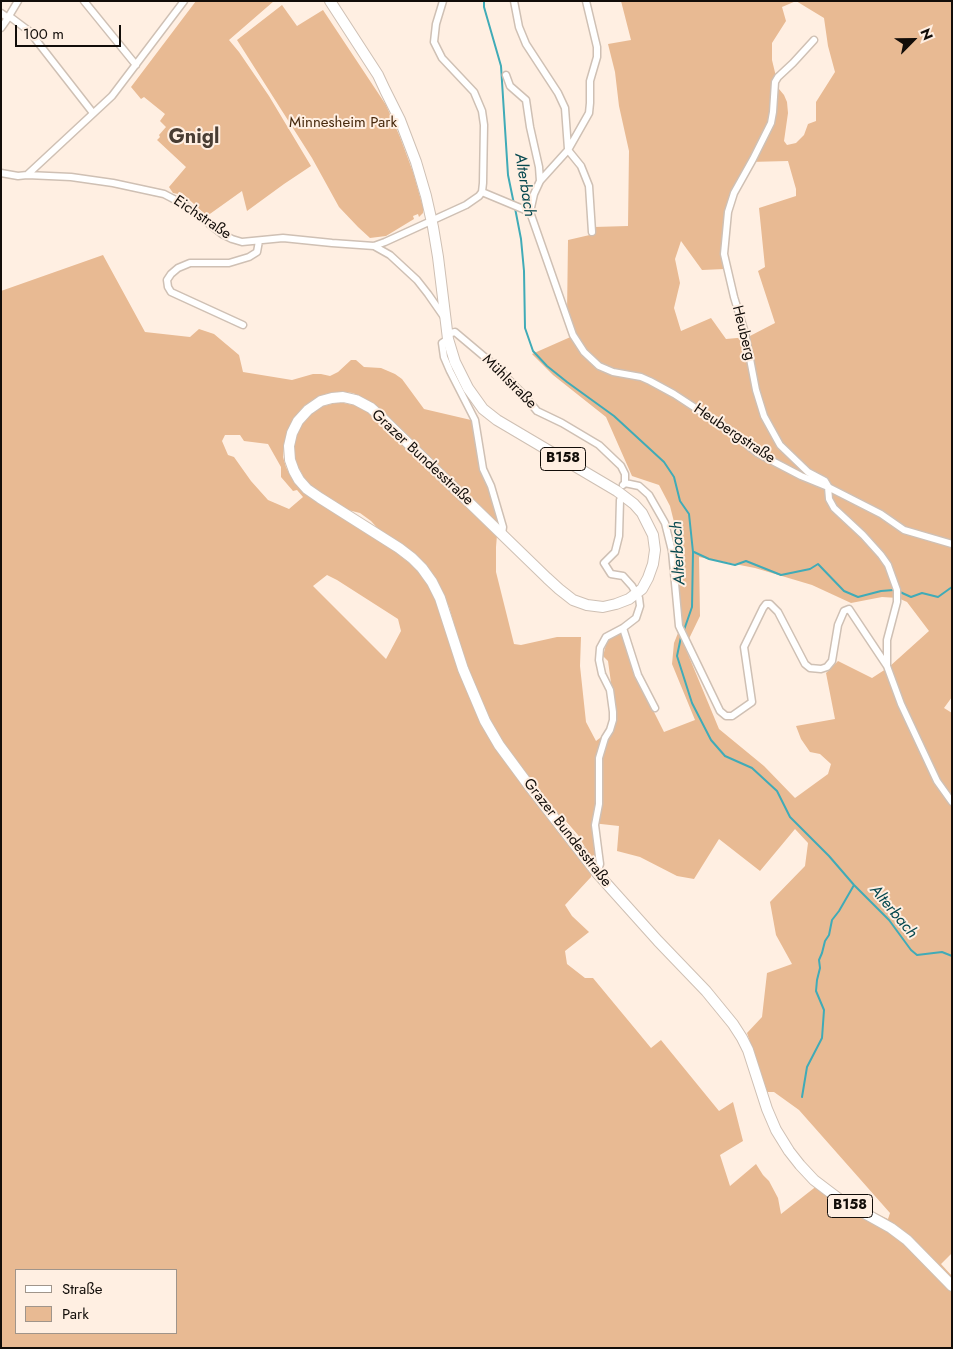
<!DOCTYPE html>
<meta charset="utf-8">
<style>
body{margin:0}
#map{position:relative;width:953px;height:1349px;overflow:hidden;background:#ffefe2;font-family:Jost,sans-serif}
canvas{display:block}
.frame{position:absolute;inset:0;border:2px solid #120d09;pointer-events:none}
.legend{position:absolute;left:15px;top:1269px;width:162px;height:65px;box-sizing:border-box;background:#ffefe2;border:1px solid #a0958b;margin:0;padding:6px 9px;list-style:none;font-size:15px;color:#120d09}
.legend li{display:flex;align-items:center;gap:10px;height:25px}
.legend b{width:25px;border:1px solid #a0958b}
.north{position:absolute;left:888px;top:15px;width:50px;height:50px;-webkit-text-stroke:4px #ffefe2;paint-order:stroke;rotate:67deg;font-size:14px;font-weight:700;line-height:20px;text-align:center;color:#120d09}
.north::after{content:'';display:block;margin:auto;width:18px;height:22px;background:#120d09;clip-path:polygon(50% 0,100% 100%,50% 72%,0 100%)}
.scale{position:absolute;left:15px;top:25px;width:106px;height:22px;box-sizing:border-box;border:2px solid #120d09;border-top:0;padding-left:6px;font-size:15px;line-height:18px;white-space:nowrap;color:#120d09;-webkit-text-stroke:4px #ffefe2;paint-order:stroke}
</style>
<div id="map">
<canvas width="953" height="1349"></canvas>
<div class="frame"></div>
<ul class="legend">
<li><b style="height:6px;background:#fff"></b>Straße</li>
<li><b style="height:14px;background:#e8ba93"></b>Park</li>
</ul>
<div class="north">N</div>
<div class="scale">100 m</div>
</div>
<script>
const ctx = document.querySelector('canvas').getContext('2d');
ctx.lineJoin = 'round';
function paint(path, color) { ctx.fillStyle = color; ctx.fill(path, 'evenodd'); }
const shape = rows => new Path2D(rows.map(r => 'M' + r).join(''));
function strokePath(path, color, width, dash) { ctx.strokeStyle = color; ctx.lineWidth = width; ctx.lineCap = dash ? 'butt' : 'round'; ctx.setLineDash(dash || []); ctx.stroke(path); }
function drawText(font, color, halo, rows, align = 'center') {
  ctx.font = font + ' Jost,sans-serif'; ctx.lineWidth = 4; ctx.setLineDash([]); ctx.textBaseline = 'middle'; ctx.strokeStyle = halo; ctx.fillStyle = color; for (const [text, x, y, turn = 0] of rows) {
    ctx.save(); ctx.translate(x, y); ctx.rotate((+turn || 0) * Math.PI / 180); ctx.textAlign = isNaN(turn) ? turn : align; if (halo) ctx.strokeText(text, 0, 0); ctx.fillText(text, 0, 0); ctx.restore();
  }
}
const green = shape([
 [196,1,274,1,229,40,239,52,269,96,311,166,284,184,247,211,242,191,207,216,182,193,179,192,178,194,173,193,169,187,186,167,157,140,160,137,159,135,166,127,160,121,165,114,144,97,141,99,131,87],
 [621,1,952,1,952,697,944,708,952,713,952,1253,941,1264,952,1276,952,1348,1,1348,1,291,103,255,145,332,190,337,199,329,214,334,239,355,243,372,292,380,313,374,321,374,330,376,338,372,351,360,356,360,364,367,381,368,395,374,402,379,424,409,471,420,500,526,383,411,369,401,353,393,343,392,325,394,313,400,304,406,296,416,288,429,284,444,283,457,286,467,291,477,297,485,393,550,413,566,424,579,431,591,439,606,480,722,591,872,591,877,565,905,572,916,589,932,565,951,567,964,585,978,593,978,651,1048,661,1040,719,1111,733,1102,743,1141,720,1155,730,1186,756,1164,763,1175,769,1181,778,1198,781,1214,823,1181,855,1203,888,1219,890,1213,799,1110,774,1092,767,1092,747,1033,762,1017,767,973,792,964,776,935,770,902,805,866,808,843,795,829,760,871,719,839,694,879,677,876,640,857,617,851,619,826,592,823,598,864,586,849,578,835,565,820,555,813,496,732,468,670,449,607,437,581,425,566,382,533,371,521,360,513,348,510,331,501,307,483,296,463,293,453,294,442,297,433,303,422,311,413,320,407,339,402,358,406,367,411,377,418,497,535,496,547,496,572,514,644,521,645,557,637,581,637,580,666,586,722,596,741,613,728,612,690,608,661,603,656,607,641,621,632,636,676,664,732,695,720,672,664,674,643,680,628,674,552,681,550,670,506,659,485,632,476,606,417,553,375,532,354,575,335,567,315,568,240,594,234,594,227,628,226,629,151,619,106,615,72,608,44,631,40],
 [796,1,824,18,828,46,835,72,816,102,816,121,808,124,804,135,796,143,787,145,784,141,788,113,787,102,784,95,779,89,772,60,772,43,786,21,782,7],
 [788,161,796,189,796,196,759,208,765,267,758,271,775,323,748,337,726,339,711,318,681,331,674,308,680,283,675,259,681,241,702,270,725,269,733,191,749,162],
 [225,435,240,435,244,441,268,444,281,467,281,477,293,491,297,490,303,497,289,509,268,500,251,481,234,457,228,455,222,441],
 [699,557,755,568,812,585,851,603,882,597,898,598,907,602,929,631,889,667,872,678,838,661,826,673,835,719,796,726,801,739,810,752,820,754,831,764,828,774,795,798,764,766,719,729,685,647,700,616],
 [327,575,337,580,398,619,401,631,386,659,313,586],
 [16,1270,176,1270,176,1333,16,1333],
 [282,5,297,26,323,10,386,105,400,137,413,172,423,207,423,213,419,217,418,214,413,216,414,219,386,236,370,238,358,227,339,207,312,158,237,40]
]);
const stream = shape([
 [484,1,484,7,501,66,508,175,514,204],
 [515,208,521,239,524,271,525,328,533,351,547,366,567,382,614,416,664,462,674,477,680,501,689,514,693,552,692,607,684,630],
 [694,552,709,559,735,565,746,561,781,575,810,569,818,564,844,591,858,597,881,591,894,590],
 [900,592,911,597,922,593,938,597,952,587],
 [681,637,677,656,692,703,711,740,725,756,752,768,777,791,790,817,829,856,854,885,889,920,911,950,917,955,942,952,952,956],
 [802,1097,807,1067,822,1038,824,1010,816,991,817,980,820,968,819,960,822,953,825,941,829,935,832,920,839,911,854,885]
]);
const minor = shape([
 [18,1,9,16,29,31,93,113],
 [84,1,136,65],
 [514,1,519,27,526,44,558,93,565,108,568,149],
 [1,13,8,18,1,28],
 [814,40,793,63,778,77,775,82,773,112,771,123,753,159,734,193,728,212,724,254,734,297,745,333,756,390,764,416,780,445,808,472,825,481,828,486],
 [506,75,510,86,526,100,530,127,539,167,540,181],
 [568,150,581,166,589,186,592,232],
 [1,173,18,176,27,175,71,177,113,183,164,194,185,205,222,234,232,239,242,242,283,238,332,243,374,246,385,242,466,205,479,196,482,192,483,183,484,125,482,111,474,92,442,58,434,42,436,24,443,1],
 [27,175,112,96,184,1],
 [482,192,530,212,573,335,584,352,599,366,613,372,641,377,650,381,674,394,729,430,757,453,801,476,828,487,881,514,904,530,952,544],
 [530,212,534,194,540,181,568,150,589,113,590,103,590,81,597,57,597,47,586,1],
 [374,246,390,255,417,280,428,294,444,317],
 [243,325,171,292,168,287,167,280,171,274,178,268,190,263,229,263,249,257,257,252,259,241],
 [447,334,455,332,493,364,522,393,537,411,562,423,599,445,621,466,625,474,625,483,623,485],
 [448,339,442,343,444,357,450,371,475,420,483,469,491,486,503,527,502,534],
 [625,483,639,486,649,495,665,523,672,551,679,626,720,711,726,716,732,716,752,702,744,647,763,608,766,604,770,604,778,612,805,664,810,668,821,669,827,667,832,661,838,625,844,611,849,609,887,666],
 [828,487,829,499,834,508,863,535,881,555,888,565,897,590,897,602,887,640,887,666,901,704,937,781,952,802],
 [623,628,638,675,655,708],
 [597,873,600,864,595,825,599,804,599,758,605,738,610,730,613,720,613,712,610,690,602,674,599,660,600,648,606,637,623,628,636,618,640,606,639,598,632,586,623,576,611,574,604,563,615,552,619,536,620,500,623,495]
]);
const primary = shape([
 [330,1,378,75,385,90,400,120,416,162,426,196,433,227,438,257,448,339,455,362,468,388,483,409,497,420,617,491,634,504,642,513,653,535,655,550,653,564,648,578,642,589,629,599,616,604,603,607,587,605,573,600,559,589,547,578,382,418,371,408,356,400,343,397,332,398,321,401,308,410,298,421,292,433,289,446,290,460,294,471,299,480,307,489,320,498,399,548,412,558,422,568,432,582,440,598,463,669,485,721,499,745,530,787,597,873,658,941,706,991,733,1024,742,1038,748,1050,767,1109,776,1130,789,1151,800,1165,814,1180,839,1199,891,1228,907,1240,952,1286]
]);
const shields = [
 [563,459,45],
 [850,1206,45]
];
const shieldNames = [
 ["B158",563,459],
 ["B158",850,1206]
];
const parkNames = [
 ["Minnesheim Park",343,123]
];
const streetNames = [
 ["Eichstraße",202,218,34],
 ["Heuberg",743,333,76],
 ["Mühlstraße",509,382,45],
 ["Heubergstraße",734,434,34],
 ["Grazer Bundesstraße",422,458,43],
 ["Grazer Bundesstraße",567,833,52]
];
const waterNames = [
 ["Alterbach",524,185,81],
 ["Alterbach",679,553,-93],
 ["Alterbach",893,912,50]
];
const districtNames = [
 ["Gnigl",194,138]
];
paint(green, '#e8ba93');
strokePath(stream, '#40abb7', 2);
strokePath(minor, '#cfc0b4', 9);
strokePath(primary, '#cfc0b4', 12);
strokePath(minor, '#fff', 6);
strokePath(primary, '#fff', 10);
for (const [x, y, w] of shields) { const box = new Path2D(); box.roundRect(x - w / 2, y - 11.5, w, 23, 4); ctx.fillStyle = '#ffefe2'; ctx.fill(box); strokePath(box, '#120d09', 1); }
drawText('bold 14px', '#120d09', null, shieldNames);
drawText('15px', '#47290d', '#ffefe2', parkNames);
drawText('15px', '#120d09', '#ffefe2', streetNames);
drawText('italic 16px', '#06484f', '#ffefe2', waterNames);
drawText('bold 20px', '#493d33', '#ffefe2', districtNames);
</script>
